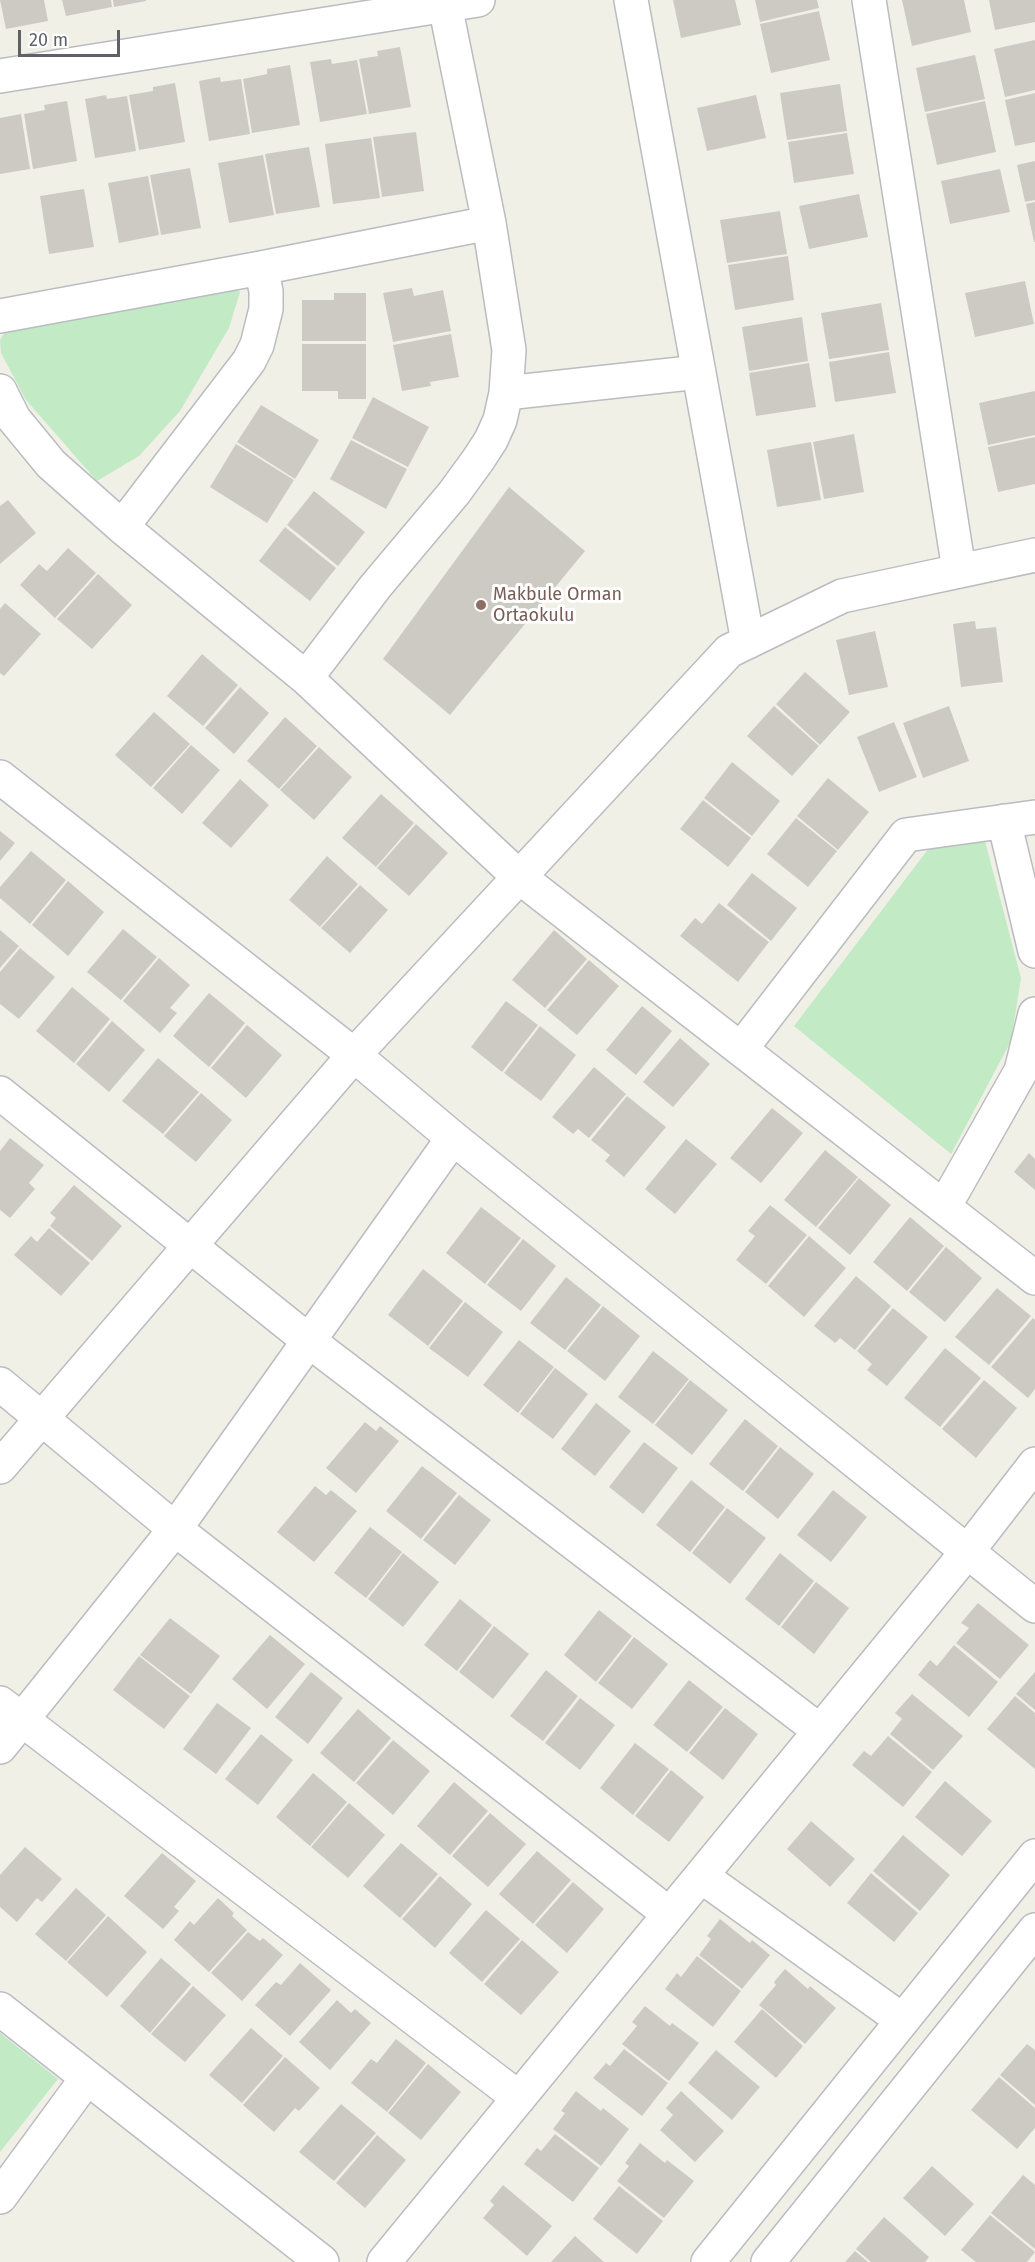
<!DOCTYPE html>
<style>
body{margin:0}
#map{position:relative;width:1035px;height:2262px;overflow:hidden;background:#f1f0e7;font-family:"Fira Sans",sans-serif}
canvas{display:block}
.scale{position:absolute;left:18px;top:30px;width:102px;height:27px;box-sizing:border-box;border:3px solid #5e6268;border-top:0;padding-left:8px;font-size:18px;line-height:21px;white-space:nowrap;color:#5e6268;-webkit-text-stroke:4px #fff;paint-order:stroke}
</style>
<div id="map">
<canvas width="1035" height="2262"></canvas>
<div class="scale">20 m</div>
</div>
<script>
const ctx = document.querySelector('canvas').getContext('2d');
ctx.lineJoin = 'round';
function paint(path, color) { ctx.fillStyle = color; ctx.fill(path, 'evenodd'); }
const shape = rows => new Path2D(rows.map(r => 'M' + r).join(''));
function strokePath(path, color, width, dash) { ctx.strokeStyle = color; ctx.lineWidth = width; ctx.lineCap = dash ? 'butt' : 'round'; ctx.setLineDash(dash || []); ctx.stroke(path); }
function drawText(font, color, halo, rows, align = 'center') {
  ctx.font = font + ' "Fira Sans",sans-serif'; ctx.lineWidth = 6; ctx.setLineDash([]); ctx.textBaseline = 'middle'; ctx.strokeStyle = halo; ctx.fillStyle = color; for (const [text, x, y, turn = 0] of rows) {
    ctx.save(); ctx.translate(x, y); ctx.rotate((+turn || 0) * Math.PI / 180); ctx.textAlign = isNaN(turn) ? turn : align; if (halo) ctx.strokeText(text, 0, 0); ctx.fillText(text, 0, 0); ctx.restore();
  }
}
const green = shape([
 [232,284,240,292,229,328,180,411,139,456,97,481,26,400,1,353,0,340,5,332,33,319],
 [985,841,1021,978,1011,1041,951,1154,794,1026,929,848],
 [0,2033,58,2079,0,2152]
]);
const building = shape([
 [0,0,44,0,48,21,6,29],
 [62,0,111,0,112,7,66,16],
 [113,0,146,0,146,1,114,7],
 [673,0,735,0,741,25,681,38],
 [755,0,817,0,819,8,760,22],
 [902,0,964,0,971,32,912,46],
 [989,0,1035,0,1035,22,995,30],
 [819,11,830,60,771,73,760,24],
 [1035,40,1035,90,1005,97,994,49],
 [400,47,411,107,369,114,359,59,378,56,377,51],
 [975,55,985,99,925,112,916,68],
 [331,59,332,64,357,60,367,114,320,122,310,62],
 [290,65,300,125,252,133,243,79,267,74,267,69],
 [220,77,221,82,241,79,250,134,209,141,199,81],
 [175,83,185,142,139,150,129,95,153,91,153,87],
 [840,84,847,131,787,140,780,93],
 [1035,93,1035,142,1015,146,1005,100],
 [106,95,107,99,127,96,136,151,95,158,85,99],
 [756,95,766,138,707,151,697,108],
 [67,101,77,161,33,169,24,114,45,110,44,105],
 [985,101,996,152,937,165,926,114],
 [21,114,30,169,0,174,0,118],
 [416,132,424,191,382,197,373,137],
 [847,133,854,174,794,183,788,142],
 [371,138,380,198,333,204,325,144],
 [309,147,320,207,276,214,265,154],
 [263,155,274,215,229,223,218,163],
 [1035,161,1035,200,1025,202,1017,165],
 [190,168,201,228,161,235,150,175],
 [1000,169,1010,212,950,224,941,181],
 [148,176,159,235,119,243,108,183],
 [84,189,94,247,49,254,40,196],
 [859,194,868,237,809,249,799,206],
 [1035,202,1035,242,1034,242,1026,204],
 [780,211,787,254,727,263,720,220],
 [788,256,794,300,735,310,728,265],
 [1025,281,1034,324,975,337,965,293],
 [412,288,414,296,443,290,451,331,393,342,383,293],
 [334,293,366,293,366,341,302,341,302,300,334,300],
 [881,303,889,350,829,359,821,313],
 [802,317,808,361,749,371,742,327],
 [451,334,459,377,430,382,431,386,402,391,393,345],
 [302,344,366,344,366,399,338,399,338,391,302,391],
 [889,352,896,393,835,402,829,362],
 [809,363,816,407,756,416,749,373],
 [1035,391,1035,435,988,445,979,403],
 [373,397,429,427,408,467,352,438],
 [261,405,319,440,295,479,237,442],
 [854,434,864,492,824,499,813,442],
 [1035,437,1035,484,998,492,988,447],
 [351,440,407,469,386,509,330,479],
 [811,442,821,500,777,507,767,450],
 [236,444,294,480,267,523,210,487],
 [509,487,585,551,450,715,383,659],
 [314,491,365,532,338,566,287,525],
 [8,500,36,533,0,564,0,506],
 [285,527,336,568,310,601,259,561],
 [68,548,96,573,55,618,20,585,39,564,47,571],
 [98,574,132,605,92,649,57,619],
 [5,603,41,634,4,676,0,673,0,609],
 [975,621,976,629,996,627,1003,682,961,687,953,624],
 [875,631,888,687,849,695,836,640],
 [202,654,238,685,203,726,167,696],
 [805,672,850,712,820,745,776,704],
 [240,687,269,713,234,754,205,728],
 [774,706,819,746,792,776,747,736],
 [949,706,969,761,923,778,903,723],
 [154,712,190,744,151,787,115,755],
 [285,717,317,746,279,789,247,761],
 [894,722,917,777,879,792,857,737],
 [191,745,220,770,182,814,153,788],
 [319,747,352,777,314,820,280,790],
 [732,762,780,801,752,836,704,798],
 [828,778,869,812,838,850,797,816],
 [240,779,269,805,231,848,202,823],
 [381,794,414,823,376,867,342,838],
 [703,800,751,838,728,867,680,829],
 [796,818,837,851,808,887,767,854],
 [416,824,448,853,409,896,377,868],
 [0,831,15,843,0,861],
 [31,851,66,880,30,924,0,898,0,887],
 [327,856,358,884,320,927,289,900],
 [752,873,797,908,771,941,727,905],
 [68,881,104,912,68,956,32,925],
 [360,885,388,910,350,953,321,928],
 [719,903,769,942,738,982,680,936,695,918,702,924],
 [123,929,157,957,121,1000,87,972],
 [0,930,19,946,0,968],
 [554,930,587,959,545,1008,512,980],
 [20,948,55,977,19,1019,0,1004,0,972],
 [159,958,190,985,170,1008,177,1013,160,1033,123,1001],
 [589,960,619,986,577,1035,547,1010],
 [72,987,110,1019,74,1063,36,1031],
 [209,993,245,1023,209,1067,173,1036],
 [506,1001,538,1025,502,1072,471,1047],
 [642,1006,672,1031,636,1075,606,1050],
 [112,1021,145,1050,109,1092,76,1064],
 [247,1025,282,1055,246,1098,211,1068],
 [540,1026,576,1055,541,1101,504,1073],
 [680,1038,710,1064,673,1107,643,1082],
 [158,1058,199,1092,163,1134,122,1101],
 [594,1067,626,1094,589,1138,578,1129,573,1134,552,1117],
 [201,1093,232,1120,196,1162,164,1136],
 [627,1096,666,1127,624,1177,605,1161,610,1155,591,1140],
 [772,1108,803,1133,761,1183,730,1158],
 [10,1138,44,1165,29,1183,35,1189,10,1218,0,1210,0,1151],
 [686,1139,717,1164,675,1214,645,1189],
 [825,1150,858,1177,816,1227,784,1200],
 [1029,1153,1035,1159,1035,1190,1014,1172],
 [859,1178,891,1205,850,1255,818,1228],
 [74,1185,122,1226,92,1261,50,1226,56,1218,50,1213],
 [770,1205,807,1235,766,1284,736,1260,755,1236,748,1231],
 [481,1207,521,1238,485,1284,446,1253],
 [910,1217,944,1246,907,1291,873,1262],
 [49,1228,90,1263,61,1296,14,1255,31,1236,37,1242],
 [809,1236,846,1268,804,1317,768,1286],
 [523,1239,556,1266,521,1311,487,1285],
 [946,1247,982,1278,945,1322,909,1292],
 [423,1269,463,1301,428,1346,388,1315],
 [856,1276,891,1306,855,1350,840,1338,835,1343,814,1326],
 [566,1277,601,1305,565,1350,530,1323],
 [997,1288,1031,1316,989,1365,955,1337],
 [465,1302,503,1332,468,1377,429,1348],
 [603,1306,640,1336,605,1381,567,1351],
 [893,1308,928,1337,887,1386,867,1370,872,1364,857,1351],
 [1033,1318,1035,1320,1035,1389,1028,1398,991,1367],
 [519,1340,554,1367,518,1413,483,1385],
 [945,1348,981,1378,940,1427,904,1398],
 [653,1351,689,1379,653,1424,618,1397],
 [555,1368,588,1394,553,1439,520,1414],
 [690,1380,728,1410,692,1455,655,1425],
 [984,1380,1017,1408,976,1458,942,1429],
 [596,1403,631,1431,595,1476,561,1449],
 [745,1419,778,1446,743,1491,709,1464],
 [365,1422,376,1431,380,1426,399,1441,356,1493,326,1468],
 [644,1442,678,1468,643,1514,609,1487],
 [780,1447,814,1474,778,1519,745,1492],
 [422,1466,457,1493,421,1539,386,1511],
 [691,1480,725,1507,690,1552,656,1525],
 [315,1486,326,1495,331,1490,357,1511,314,1562,277,1532],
 [833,1490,867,1517,831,1562,797,1535],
 [459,1495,491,1520,455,1565,423,1540],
 [727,1508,766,1538,730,1584,692,1553],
 [370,1527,402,1552,366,1598,334,1573],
 [403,1553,439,1582,403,1627,368,1599],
 [780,1553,814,1581,779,1626,745,1599],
 [816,1582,849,1608,814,1654,781,1627],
 [460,1599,492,1625,457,1671,424,1645],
 [978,1603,1029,1645,1000,1679,956,1643,969,1628,961,1623],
 [599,1610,632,1636,596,1682,564,1655],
 [170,1618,220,1656,191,1694,140,1655],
 [494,1626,529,1654,493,1699,459,1672],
 [270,1635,305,1664,267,1709,232,1679],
 [634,1637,668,1664,632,1709,598,1683],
 [954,1645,998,1682,969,1717,918,1675,930,1660,937,1666],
 [139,1656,190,1696,164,1729,113,1690],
 [546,1670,578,1696,543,1741,510,1716],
 [311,1672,343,1698,308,1744,275,1717],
 [1035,1672,1035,1710,1016,1694],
 [689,1680,723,1707,687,1752,653,1725],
 [912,1694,963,1736,933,1770,890,1734,902,1719,895,1713],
 [1015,1696,1035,1713,1035,1769,987,1729],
 [580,1698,615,1725,580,1770,545,1743],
 [217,1703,251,1728,216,1774,183,1749],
 [725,1708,758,1734,723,1780,689,1753],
 [358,1709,391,1738,354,1782,320,1753],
 [261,1734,293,1760,258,1805,225,1779],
 [888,1736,932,1772,903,1807,852,1765,864,1751,871,1756],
 [393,1740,430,1771,393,1815,356,1783],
 [635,1743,669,1769,633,1815,600,1788],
 [671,1770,704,1797,669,1842,635,1816],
 [313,1773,347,1802,310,1846,276,1817],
 [945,1781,992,1821,962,1856,915,1817],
 [454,1782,488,1811,450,1855,417,1826],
 [349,1803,385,1835,348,1878,311,1847],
 [490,1813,526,1844,488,1887,452,1856],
 [811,1821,855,1859,830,1887,787,1849],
 [903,1835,950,1875,920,1911,873,1871],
 [401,1843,438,1874,400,1918,363,1886],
 [25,1847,62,1879,42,1902,37,1898,17,1922,0,1907,0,1875],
 [537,1851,571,1880,533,1924,499,1894],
 [162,1853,196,1881,174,1907,179,1911,163,1929,124,1896],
 [871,1873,918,1913,894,1942,847,1903],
 [440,1876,472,1904,435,1948,402,1919],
 [573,1882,604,1909,567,1953,535,1925],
 [76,1888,106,1915,66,1961,35,1934],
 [218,1898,234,1913,232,1916,247,1930,209,1972,174,1940,190,1921,194,1925],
 [486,1910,520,1939,482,1982,449,1953],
 [108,1916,147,1952,107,1997,67,1962],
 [720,1919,750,1943,752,1940,770,1955,742,1989,699,1955,711,1939,707,1936],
 [248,1932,260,1941,263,1938,283,1955,242,2001,211,1973],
 [522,1940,559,1972,521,2015,484,1984],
 [697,1956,741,1991,713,2027,665,1989,677,1973,681,1977],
 [161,1958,191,1984,150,2033,120,2006],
 [300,1963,331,1990,290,2036,255,2005,276,1982,281,1985],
 [785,1969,808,1989,810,1986,836,2008,805,2044,759,2005,776,1985,774,1982],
 [193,1986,226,2015,185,2062,151,2034],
 [337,2000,351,2013,355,2009,371,2023,330,2070,299,2042],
 [645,2006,670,2026,672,2023,699,2043,669,2081,622,2044,637,2026,632,2022],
 [762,2009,803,2046,776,2078,734,2042],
 [251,2028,283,2056,242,2103,209,2075],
 [396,2039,426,2063,387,2112,351,2083,371,2059,377,2063],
 [1027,2044,1035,2050,1035,2105,1000,2075],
 [624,2049,668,2083,642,2116,593,2078,606,2063,610,2066],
 [716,2050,760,2087,732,2120,688,2083],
 [285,2057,320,2088,299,2111,295,2108,274,2132,243,2105],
 [428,2064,461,2092,421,2140,388,2113],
 [999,2077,1035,2108,1035,2128,1017,2149,971,2110],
 [576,2091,601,2111,603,2108,629,2129,601,2166,553,2129,565,2113,561,2111],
 [681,2091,724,2131,695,2162,660,2130,673,2115,666,2108],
 [341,2104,376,2133,334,2181,299,2152],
 [555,2134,599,2168,573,2202,524,2164,537,2148,541,2151],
 [377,2135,406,2160,365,2208,336,2183],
 [640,2143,665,2163,667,2160,694,2181,664,2218,617,2181,629,2166,625,2163],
 [932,2166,974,2204,945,2236,903,2198],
 [1023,2175,1035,2185,1035,2249,991,2213],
 [503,2185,552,2226,527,2256,483,2218,494,2205,490,2201],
 [619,2186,663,2221,637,2254,593,2219],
 [990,2215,1035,2252,1027,2262,976,2262,961,2250],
 [884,2217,929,2257,925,2262,871,2262,856,2249],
 [575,2236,604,2262,551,2262],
 [855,2251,868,2262,845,2262]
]);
const minor = shape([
 [444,0,489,223,509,350,506,393,500,420,491,440,478,460,454,493,375,587,306,678,518,876,1035,1278],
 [631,0,748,642],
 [869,0,959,570],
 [0,76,478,0],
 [0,316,261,268,489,223],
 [0,391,14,419,51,464,122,527,306,678],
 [506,393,699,372],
 [122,527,249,361,257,345,266,309,266,291,261,268],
 [0,777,354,1055,453,1138,1035,1606],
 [1004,821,1035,951],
 [741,1049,906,835,1035,817],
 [0,1093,309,1341,820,1731],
 [944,1207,1021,1071,1035,1014],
 [0,1384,175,1529,669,1914],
 [0,1467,354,1055,729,651,842,596,1035,555],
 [0,1703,519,2098],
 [0,1747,175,1529,453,1138],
 [701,1876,902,2020],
 [0,2009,322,2262],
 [0,2197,87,2078],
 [384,2262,967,1552,1035,1464],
 [708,2262,1035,1856],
 [768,2262,1035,1930]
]);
const markers = [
 [481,605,6,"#8d6e63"]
];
const educationNames = [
 ["Makbule Orman",493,595],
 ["Ortaokulu",493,616]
];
paint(green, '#c2eac4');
paint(building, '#cdcac4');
strokePath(minor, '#b9bcc1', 36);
strokePath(minor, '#fff', 33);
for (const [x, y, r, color] of markers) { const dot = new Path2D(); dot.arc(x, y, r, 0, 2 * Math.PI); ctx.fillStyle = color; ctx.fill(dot); strokePath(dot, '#fff', 2); }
drawText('18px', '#785e54', '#fff', educationNames, 'left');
</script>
